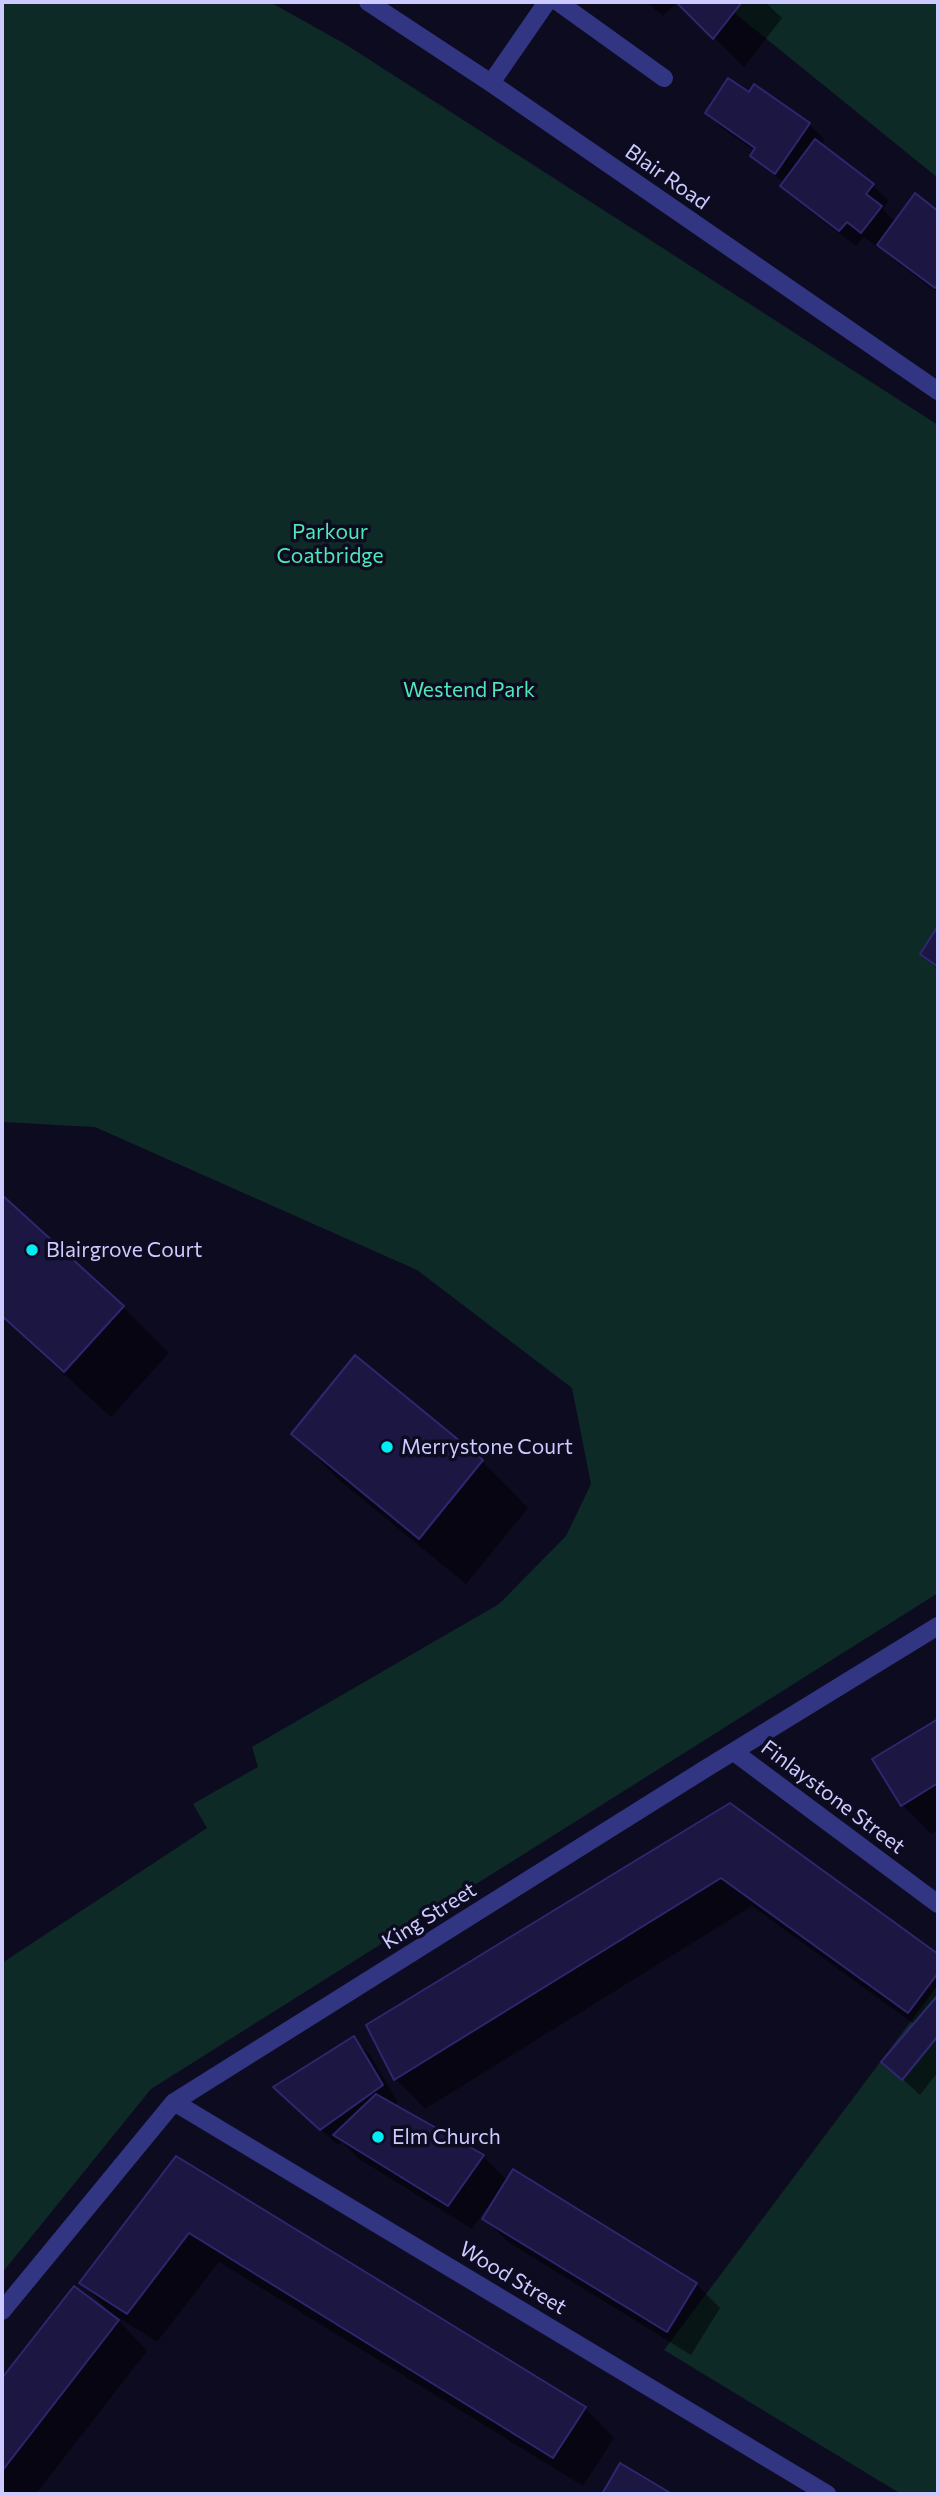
<!DOCTYPE html>
<style>
body{margin:0}
#map{position:relative;width:940px;height:2496px;overflow:hidden;background:#0d0b20;font-family:Commissioner,sans-serif}
canvas{display:block}
.frame{position:absolute;inset:0;border:4px solid #cccaff;pointer-events:none}
</style>
<div id="map">
<canvas width="940" height="2496"></canvas>
<div class="frame"></div>
</div>
<script>
const ctx = document.querySelector('canvas').getContext('2d');
ctx.lineJoin = 'round';
function paint(path, color) { ctx.fillStyle = color; ctx.fill(path, 'evenodd'); }
const shape = rows => new Path2D(rows.map(r => 'M' + r).join(''));
function strokePath(path, color, width, dash) { ctx.strokeStyle = color; ctx.lineWidth = width; ctx.lineCap = dash ? 'butt' : 'round'; ctx.setLineDash(dash || []); ctx.stroke(path); }
function drawText(font, color, halo, rows, align = 'center') {
  ctx.font = font + ' Commissioner,sans-serif'; ctx.lineWidth = 7; ctx.setLineDash([]); ctx.textBaseline = 'middle'; ctx.strokeStyle = halo; ctx.fillStyle = color; for (const [text, x, y, turn = 0] of rows) {
    ctx.save(); ctx.translate(x, y); ctx.rotate((+turn || 0) * Math.PI / 180); ctx.textAlign = isNaN(turn) ? turn : align; if (halo) ctx.strokeText(text, 0, 0); ctx.fillText(text, 0, 0); ctx.restore();
  }
}
const green = shape([
 [2,2,270,2,345,44,938,425,938,1593,151,2089,2,2273,2,1963,207,1828,193,1804,258,1767,252,1747,499,1604,566,1536,591,1484,572,1388,417,1270,95,1127,2,1122],
 [721,2,938,2,938,178],
 [938,1985,938,2494,901,2494,664,2350]
]);
const shadow = shape([
 [646,2,677,2,663,16],
 [678,2,765,2,782,18,744,67],
 [749,95,809,124,825,140,821,146,872,185,889,201,883,209,896,222,915,196,938,213,938,293,895,261,880,246,878,248,864,237,856,246,798,202,782,186,784,183,752,156,755,151,723,129,707,112],
 [938,929,938,970,922,954],
 [2,1198,123,1307,169,1353,111,1417,2,1318],
 [355,1357,482,1461,528,1508,466,1584,339,1480,293,1434],
 [938,1721,938,1830,932,1834,902,1805,875,1760],
 [730,1806,938,1956,938,2072,920,2095,884,2062,915,2025,752,1906,425,2109,396,2079,369,2026],
 [354,2039,370,2055,398,2102,393,2105,483,2156,508,2181,696,2284,720,2308,691,2355,508,2242,484,2218,494,2203,491,2202,472,2229,359,2159,342,2142,338,2145,292,2103],
 [176,2159,585,2408,614,2438,583,2486,219,2262,157,2342,113,2314,147,2351,36,2494,2,2494,2,2381,75,2288,110,2315,111,2313,81,2283]
]);
const building = shape([
 [676,2,742,2,713,39,676,2],
 [728,78,749,92,754,84,810,123,775,174,750,156,755,148,705,113,728,78],
 [815,139,874,184,866,194,882,206,861,233,847,222,839,231,780,186,815,139],
 [915,193,938,211,938,284,935,288,877,245,915,193],
 [938,926,938,967,920,954,938,926],
 [2,1195,124,1306,64,1372,2,1316,2,1195],
 [355,1355,483,1460,419,1539,291,1434,355,1355],
 [938,1719,938,1783,901,1806,872,1759,938,1719],
 [730,1803,938,1954,938,1973,908,2013,721,1878,394,2080,366,2025,730,1803],
 [938,1995,938,2036,902,2080,881,2062,938,1995],
 [354,2036,383,2085,320,2130,273,2087,354,2036],
 [376,2094,484,2155,448,2206,333,2135,376,2094],
 [176,2156,586,2407,553,2458,189,2233,127,2314,79,2283,176,2156],
 [513,2169,697,2283,667,2332,482,2219,513,2169],
 [74,2286,119,2320,2,2471,2,2378,74,2286],
 [620,2463,672,2494,602,2494,620,2463]
]);
const minor = shape([
 [368,2,491,83,938,391],
 [558,2,664,78],
 [491,83,547,2],
 [734,1752,938,1904],
 [174,2102,827,2494],
 [2,2311,174,2102,705,1769,938,1626]
]);
const markers = [
 [32,1250,7,"#00edf5"],
 [387,1447,7,"#00edf5"],
 [378,2137,7,"#00edf5"]
];
const streetNames = [
 ["Blair Road",667,177,35],
 ["Finlaystone Street",833,1797,37],
 ["King Street",429,1916,-32],
 ["Wood Street",513,2278,31]
];
const parkNames = [
 ["Parkour",330,532],
 ["Coatbridge",330,556],
 ["Westend Park",469,690]
];
const poiNames = [
 ["Blairgrove Court",46,1250],
 ["Merrystone Court",401,1447],
 ["Elm Church",392,2137]
];
paint(green, '#0e2a27');
paint(shadow, '#0007');
paint(building, '#1c1642');
strokePath(building, '#2f2670', 2);
strokePath(minor, '#323582', 18);
for (const [x, y, r, color] of markers) { const dot = new Path2D(); dot.arc(x, y, r, 0, 2 * Math.PI); ctx.fillStyle = color; ctx.fill(dot); strokePath(dot, '#0d0b20', 2.5); }
drawText('21px', '#cccaff', '#0d0b20', streetNames);
drawText('21px', '#4ee7b6', '#0d0b20', parkNames);
drawText('21px', '#cccaff', '#0d0b20', poiNames, 'left');
</script>
